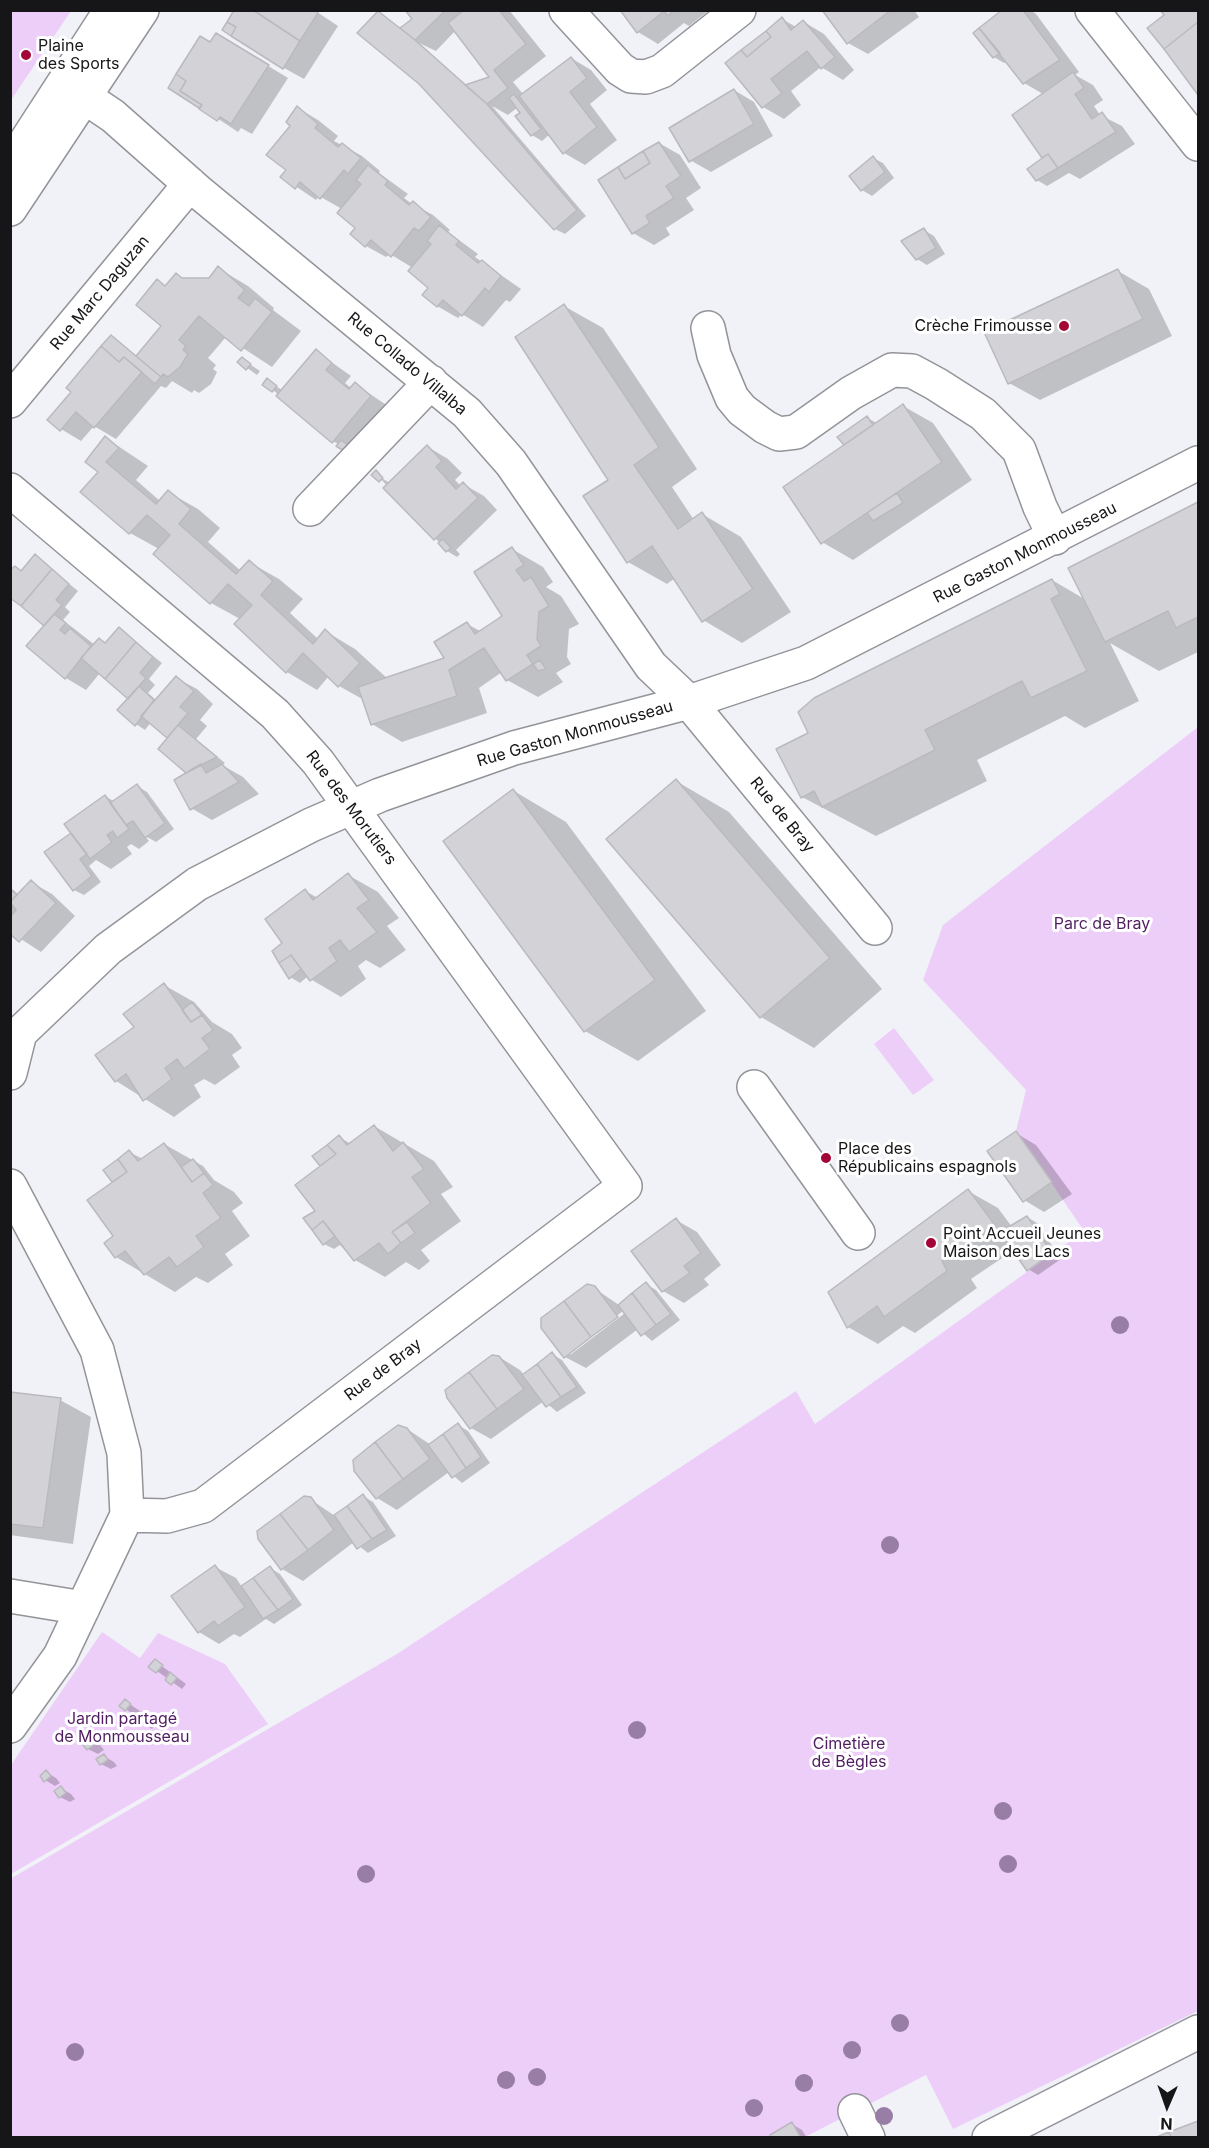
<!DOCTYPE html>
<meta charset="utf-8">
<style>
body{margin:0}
#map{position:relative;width:1209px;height:2148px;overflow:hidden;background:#f1f2f7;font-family:Inter,sans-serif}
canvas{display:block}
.frame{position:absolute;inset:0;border:12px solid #161618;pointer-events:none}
.north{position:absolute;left:1137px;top:2076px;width:60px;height:60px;-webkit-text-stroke:4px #fff;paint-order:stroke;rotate:182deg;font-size:16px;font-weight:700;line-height:24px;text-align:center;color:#161618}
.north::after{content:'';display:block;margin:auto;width:21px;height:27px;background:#161618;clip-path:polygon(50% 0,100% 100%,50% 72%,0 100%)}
</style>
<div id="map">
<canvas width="1209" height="2148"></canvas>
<div class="frame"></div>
<div class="north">N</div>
</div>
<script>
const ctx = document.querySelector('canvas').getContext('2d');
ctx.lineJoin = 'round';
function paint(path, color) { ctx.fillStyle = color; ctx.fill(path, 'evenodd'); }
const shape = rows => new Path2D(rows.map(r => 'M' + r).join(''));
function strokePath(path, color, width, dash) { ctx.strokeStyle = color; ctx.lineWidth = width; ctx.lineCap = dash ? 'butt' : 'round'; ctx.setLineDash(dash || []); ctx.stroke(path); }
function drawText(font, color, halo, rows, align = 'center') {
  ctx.font = font + ' Inter,sans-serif'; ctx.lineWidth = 6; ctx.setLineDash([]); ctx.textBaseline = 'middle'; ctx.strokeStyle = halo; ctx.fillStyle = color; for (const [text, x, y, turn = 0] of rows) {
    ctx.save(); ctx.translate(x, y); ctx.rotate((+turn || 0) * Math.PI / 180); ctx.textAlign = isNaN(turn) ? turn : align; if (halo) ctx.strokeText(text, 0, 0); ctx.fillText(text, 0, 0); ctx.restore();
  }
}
const green = shape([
 [10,11,71,11,11,100,10,100],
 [1198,727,1198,2011,953,2129,926,2075,805,2137,11,2137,10,1879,397,1654,796,1391,815,1424,1084,1231,1016,1131,1026,1090,923,980,943,925],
 [894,1028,934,1080,913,1095,874,1044],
 [102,1632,140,1658,158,1633,225,1664,268,1724,11,1874,11,1765]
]);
const shadow = shape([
 [314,10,338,26,304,79,284,68],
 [407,10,509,10,546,56,513,82,523,94,571,58,591,70,607,90,590,104,617,140,585,165,564,153,550,134,542,141,532,135,518,107,508,115,492,106,586,216,565,234,555,229,388,19,401,29,414,19],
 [456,30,492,77,467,86,419,43,436,51],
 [622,10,709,10,689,26,684,23,658,44,638,32],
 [823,10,914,10,919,17,868,54,848,43],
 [1004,10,1030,10,1036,14,1079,72,1075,75,1093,85,1103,100,1094,106,1100,115,1122,126,1135,144,1080,179,1069,173,1047,186,1037,180,1045,158,1043,94,1024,83,1007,61,1004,63,994,57],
 [1162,10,1198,10,1198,93,1149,28,1166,15],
 [782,19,796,27,804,22,824,34,854,70,843,80,821,67,791,91,801,105,784,119,763,107,728,63],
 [211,44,237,47,288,78,252,134,241,128,238,132,170,87],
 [734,90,754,102,773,136,711,172,690,160],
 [298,108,318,120,338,136,334,141,362,156,380,171,379,173,408,194,404,198,412,204,433,215,450,230,448,232,478,254,475,257,521,289,510,302,506,300,483,327,462,314,458,318,437,306,430,288,413,268,390,254,386,257,366,246,358,228,342,209,319,196,316,200,282,177,288,170,292,126],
 [659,143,680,155,701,188,686,198,694,210,666,228,670,235,654,245,633,233],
 [873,158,883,163,894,178,872,196,862,190],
 [924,230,934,236,945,254,927,265,917,259],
 [218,268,248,286,274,308,273,310,301,331,272,367,226,337,208,358,216,365,213,369,217,372,211,384,199,393,194,390,192,393,172,381,166,388,161,386,116,439,94,426,81,441,61,429,73,392,111,336,138,357,163,326,157,281,166,286,185,280,210,279],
 [1118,271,1149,289,1172,336,1040,400,1009,383],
 [564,306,603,328,697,469,672,487,694,520,702,514,741,537,791,612,742,643,703,620,675,578,667,584,628,562,611,480],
 [316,351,351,376,345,383,351,388,355,384,391,408,355,451,332,441,273,390,270,383,284,391],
 [242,359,260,371,257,375,239,362],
 [903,406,933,423,972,480,853,560,822,542,846,445,867,418,877,423],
 [106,438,148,466,136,480,160,501,168,492,198,509,220,528,208,542,241,571,249,562,279,579,303,599,290,613,318,639,325,631,355,649,388,679,447,659,467,624,482,632,504,617,512,549,543,567,553,582,546,587,561,596,579,624,569,629,567,657,571,664,556,673,563,682,538,697,507,680,502,672,479,688,487,713,402,742,372,724,364,700,339,686,329,676,317,690,287,672,240,619,211,603,159,549,130,533,100,472],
 [428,447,448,459,462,473,455,480,461,486,463,484,484,496,497,510,456,550,460,554,457,557,447,551,378,476,390,483],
 [1198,504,1198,652,1159,671,1110,643,1139,701,1085,728,1065,716,977,760,987,781,876,836,802,797,810,733,1052,580,1086,600,1070,569],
 [35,556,78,591,65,607,70,612,63,620,95,645,106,644,119,629,162,663,149,679,155,685,148,693,157,701,176,678,197,689,213,704,200,720,207,726,196,739,225,763,222,765,243,777,259,794,212,820,191,808,188,773,169,737,151,722,145,730,136,724,130,698,100,673,86,690,66,678,46,626,15,567,22,571],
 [676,781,729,812,882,989,814,1048,761,1017,608,839],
 [137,786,147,792,174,829,156,842,145,836,149,841,139,849,131,844,127,847,132,854,111,869,96,860,89,866,101,882,84,895,74,890,72,833,105,796,115,802],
 [514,791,566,822,706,1011,638,1061,585,1031],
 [348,875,378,892,399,918,387,926,406,950,380,968,366,960,358,966,366,979,341,997,307,977,300,983,290,977,284,943,305,891,318,898],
 [31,882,52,894,75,916,41,952,10,932,10,887,19,895],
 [164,985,194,1002,212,1022,232,1034,242,1048,232,1055,240,1067,215,1085,204,1079,194,1085,201,1097,174,1117,116,1081,136,1027],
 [374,1126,434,1161,453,1187,441,1194,461,1221,421,1250,430,1261,419,1270,406,1262,385,1277,355,1260,340,1245,334,1249,324,1244,317,1211,321,1165,339,1137,351,1144],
 [1016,1133,1036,1145,1072,1194,1044,1212,1024,1200],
 [164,1144,203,1166,214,1180,234,1192,243,1203,232,1211,250,1236,225,1254,233,1265,208,1283,196,1277,175,1292,116,1257,114,1183,105,1170,129,1152,143,1159],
 [968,1191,998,1208,1012,1227,1027,1217,1037,1223,1061,1259,1038,1275,1028,1269,1014,1250,971,1279,977,1288,915,1333,903,1326,878,1344,848,1327],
 [676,1220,697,1232,721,1265,704,1279,709,1285,684,1303,663,1291],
 [646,1284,656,1290,680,1320,652,1341,638,1329,586,1368,565,1357,594,1288,619,1305],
 [623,1311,625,1313,570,1355,570,1351],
 [552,1354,562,1360,586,1393,557,1412,544,1401,491,1439,471,1428,499,1357,520,1370,524,1375],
 [10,1393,60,1400,91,1417,73,1544,10,1535],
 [458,1425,468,1431,490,1463,462,1483,449,1472,397,1510,377,1498,407,1429,431,1445],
 [363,1496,373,1502,396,1536,368,1553,354,1542,303,1581,282,1569,310,1499,335,1516],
 [215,1567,236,1578,242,1587,270,1568,280,1574,302,1605,274,1624,266,1619,240,1637,234,1634,219,1644,199,1632],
 [155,1661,186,1684,182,1689,157,1671],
 [125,1701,140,1711,136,1716,121,1706],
 [141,1714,156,1724,152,1729,142,1723],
 [91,1740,101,1746,104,1750,98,1754,88,1749],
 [104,1756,114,1762,117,1766,111,1769,101,1764],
 [46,1772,56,1778,60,1783,55,1786,45,1780],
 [61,1788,71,1794,75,1799,70,1802,60,1797],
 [792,2124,802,2130,807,2138,773,2138]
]);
const building = shape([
 [234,10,253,10,300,41,283,69,231,36,236,27,227,22,234,10],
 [253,10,315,10,318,13,300,41,253,10],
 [405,10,446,10,415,40,400,28,412,19,405,10],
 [464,10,499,10,526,44,494,70,508,88,487,104,465,85,489,77,448,23,464,10],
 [620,10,674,10,668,16,664,11,637,33,620,10],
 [822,10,891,10,847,44,822,10],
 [1002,10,1023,10,1060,60,1023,84,979,28,1002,10],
 [1160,10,1198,10,1198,22,1164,49,1147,28,1164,15,1160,10],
 [378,11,415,40,487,104,577,210,554,230,419,84,357,33,378,11],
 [782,17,791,30,803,20,835,57,821,69,807,51,771,79,782,93,762,108,725,63,741,50,747,57,771,37,766,31,782,17],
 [227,22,236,27,231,36,222,30,227,22],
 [1198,22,1198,95,1164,49,1198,22],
 [979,28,1000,53,993,58,973,33,979,28],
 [766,31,771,37,747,57,741,50,766,31],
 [216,33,269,65,231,124,220,117,217,121,199,109,202,105,180,91,186,81,176,74,200,36,210,42,216,33],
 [571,57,587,78,570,92,597,127,563,154,519,96,571,57],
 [1073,72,1084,88,1075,94,1092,119,1102,112,1116,132,1058,168,1048,154,1042,158,1012,115,1073,72],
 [176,74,186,81,180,91,202,105,199,108,168,88,176,74],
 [734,89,754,124,689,162,669,128,734,89],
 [514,94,541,129,531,136,515,116,520,113,509,98,514,94],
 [297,106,318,124,315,128,338,147,342,143,361,158,348,174,344,170,320,199,300,182,295,189,280,177,286,170,266,155,290,126,286,122,297,106],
 [659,142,681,176,666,186,674,198,646,216,650,223,632,234,598,180,618,167,625,179,650,163,643,151,659,142],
 [643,151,650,163,625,179,618,167,643,151],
 [1048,154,1058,168,1036,181,1027,169,1048,154],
 [873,156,885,172,861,191,849,176,873,156],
 [368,165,388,181,385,185,409,205,413,201,431,217,419,231,414,228,391,257,371,240,365,247,350,234,355,228,337,213,361,184,356,180,368,165],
 [439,225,459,241,456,245,478,263,482,260,501,276,489,292,485,288,462,316,443,300,437,307,422,295,428,288,408,271,431,244,427,241,439,225],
 [924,228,936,248,916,260,901,241,924,228],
 [218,266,245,290,238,298,249,306,255,298,272,312,241,351,199,316,179,340,186,346,183,350,188,354,180,367,168,377,163,374,161,377,136,356,161,326,136,305,157,279,165,286,176,273,182,278,209,278,218,266],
 [1118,269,1143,319,1008,384,984,332,1118,269],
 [564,304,659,447,634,465,678,529,702,512,753,589,702,622,652,546,627,563,583,496,608,480,515,337,564,304],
 [111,335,161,377,155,384,124,357,119,362,101,346,111,335],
 [101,346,119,362,124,357,142,372,94,428,76,412,60,431,47,420,71,392,66,388,101,346],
 [316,349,332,363,326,370,349,389,355,382,371,396,332,443,276,396,316,349],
 [242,357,251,364,246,370,237,362,242,357],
 [267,378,277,386,272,392,262,385,267,378],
 [903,404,942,462,821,544,783,487,903,404],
 [867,416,873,425,844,445,837,437,867,416],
 [105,436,119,448,106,462,156,504,168,490,191,509,179,524,236,574,249,560,273,581,261,595,313,644,325,629,360,663,338,687,303,653,286,673,234,624,252,605,228,584,210,604,153,554,170,535,147,515,129,534,80,492,98,472,85,462,105,436],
 [341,440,349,446,344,451,336,446,341,440],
 [427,445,442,461,436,467,456,489,463,482,478,498,434,540,383,488,427,445],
 [376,470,383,478,379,482,371,475,376,470],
 [897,493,903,503,873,521,867,513,897,493],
 [1198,502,1198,617,1176,628,1168,611,1105,642,1068,568,1198,502],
 [443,539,451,548,446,552,438,543,443,539],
 [512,547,524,565,516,570,524,581,531,577,549,606,539,612,537,639,541,646,527,655,533,664,506,681,484,648,449,670,457,696,371,725,358,687,444,658,434,642,467,622,475,634,502,616,474,572,512,547],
 [35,554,52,569,21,606,10,598,10,570,15,566,21,571,35,554],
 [52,569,69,584,56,600,62,605,44,626,21,606,52,569],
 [1052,579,1060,594,1051,599,1087,671,1031,698,1022,681,925,730,935,750,822,807,814,791,801,798,776,749,808,733,798,712,814,698,1052,579],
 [54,614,66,623,60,630,65,634,70,628,91,646,65,679,26,646,54,614],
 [119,627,136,642,105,679,81,658,99,638,105,643,119,627],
 [136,642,153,657,140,673,146,678,128,699,105,679,136,642],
 [540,660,546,669,538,671,533,664,540,660],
 [176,676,194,691,180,707,188,713,167,738,141,716,176,676],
 [139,686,154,700,135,726,117,710,139,686],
 [178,725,217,757,186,773,158,749,178,725],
 [201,764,206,773,222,764,239,782,190,810,174,780,201,764],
 [676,779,830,958,760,1018,606,839,676,779],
 [137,784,165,823,145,838,133,821,126,825,110,803,137,784],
 [513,789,655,980,584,1032,443,841,513,789],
 [105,795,129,829,117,838,113,831,107,835,112,842,90,859,64,824,105,795],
 [71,833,87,854,80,859,92,876,73,891,44,852,71,833],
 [348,873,369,900,357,908,377,932,349,952,340,940,329,948,337,961,310,981,291,955,279,963,272,951,282,943,265,919,305,889,313,900,348,873],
 [31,880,56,903,19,942,10,934,10,917,16,910,10,902,31,880],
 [10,889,17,895,10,902,10,889],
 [291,955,301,969,289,979,279,963,291,955],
 [164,983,191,1022,202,1015,213,1030,202,1038,210,1049,184,1069,177,1059,165,1068,172,1079,143,1101,126,1074,115,1082,95,1055,134,1027,123,1014,164,983],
 [192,1002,202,1015,191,1022,182,1010,192,1002],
 [374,1125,393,1151,403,1142,424,1169,412,1177,431,1203,392,1232,401,1243,388,1254,379,1243,354,1261,323,1221,312,1230,303,1218,315,1211,295,1185,336,1154,327,1145,339,1135,347,1145,374,1125],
 [1016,1131,1052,1182,1023,1202,987,1151,1016,1131],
 [164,1143,192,1182,204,1173,213,1185,203,1193,221,1218,196,1236,204,1247,177,1267,169,1257,144,1275,125,1251,115,1258,104,1243,113,1236,87,1200,127,1172,118,1159,129,1150,138,1161,164,1143],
 [327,1145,336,1154,320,1166,312,1156,327,1145],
 [118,1159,127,1172,112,1182,103,1170,118,1159],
 [193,1159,204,1173,192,1182,181,1167,193,1159],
 [968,1189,995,1225,942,1261,947,1271,884,1317,877,1306,847,1328,828,1292,968,1189],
 [1027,1216,1052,1253,1027,1271,1000,1232,1027,1216],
 [676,1218,701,1253,684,1266,690,1273,662,1292,631,1251,676,1218],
 [323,1221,335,1236,323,1245,312,1230,323,1221],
 [407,1222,415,1233,401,1243,392,1232,407,1222],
 [646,1282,671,1314,656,1325,632,1293,646,1282],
 [587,1284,595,1286,618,1317,591,1337,564,1301,587,1284],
 [632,1293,656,1325,641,1336,618,1305,632,1293],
 [564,1301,591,1337,564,1358,541,1328,541,1318,564,1301],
 [552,1352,577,1387,561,1397,537,1364,552,1352],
 [492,1355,499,1356,524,1389,497,1409,469,1372,492,1355],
 [537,1364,561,1397,546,1407,522,1375,537,1364],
 [469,1372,497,1409,470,1429,447,1398,445,1390,469,1372],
 [10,1392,61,1398,43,1528,10,1524,10,1392],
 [458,1423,481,1457,466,1468,443,1434,458,1423],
 [398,1425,407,1428,430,1459,403,1479,375,1442,398,1425],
 [443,1434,466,1468,452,1478,428,1445,443,1434],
 [375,1442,403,1479,376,1499,354,1471,353,1460,375,1442],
 [363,1494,387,1530,372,1539,347,1506,363,1494],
 [304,1496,311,1497,334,1530,308,1550,280,1514,304,1496],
 [347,1506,372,1539,357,1549,334,1515,347,1506],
 [280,1514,308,1550,281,1570,258,1539,257,1531,280,1514],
 [215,1565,245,1607,218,1626,214,1621,198,1633,171,1596,215,1565],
 [270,1566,293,1599,278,1610,253,1578,270,1566],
 [253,1578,278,1610,263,1619,241,1586,253,1578],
 [155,1659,163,1665,156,1673,148,1667,155,1659],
 [170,1672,177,1678,171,1685,165,1680,170,1672],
 [125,1699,131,1704,125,1711,119,1706,125,1699],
 [141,1712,147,1718,142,1725,135,1720,141,1712],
 [91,1739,95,1744,87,1750,83,1745,91,1739],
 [104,1754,108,1760,100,1765,96,1759,104,1754],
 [46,1770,51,1776,44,1782,40,1776,46,1770],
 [61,1786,66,1793,59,1798,54,1791,61,1786],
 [1198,2121,1198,2138,1171,2138,1169,2132,1198,2121],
 [792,2122,801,2138,771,2138,770,2135,792,2122],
 [1169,2132,1171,2138,1154,2138,1169,2132]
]);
const minor = shape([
 [566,10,620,69,631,76,646,77,662,71,739,10],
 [1092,10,1198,144],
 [64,83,113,116,200,193,467,413,511,463,651,666,689,702,875,928],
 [10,166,111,10],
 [10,209,142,10],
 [708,328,714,355,732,398,742,410,765,427,779,434,796,432,851,393,892,370,912,371,936,384,983,414,1019,450,1040,507,1055,538],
 [10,401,190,184],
 [10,490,275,714,318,762,625,1186,203,1506,167,1516,127,1515],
 [310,509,431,382],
 [10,1073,20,1033,108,949,197,884,311,825,380,795,514,748,689,702,806,663,1198,463],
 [754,1087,858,1233],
 [10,1186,97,1350,124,1453,127,1515,60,1656,10,1726],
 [10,1596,83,1608],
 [855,2111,868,2138],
 [989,2138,1198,2032]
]);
const trees = [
 [1120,1325],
 [890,1545],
 [637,1730],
 [1003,1811],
 [1008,1864],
 [366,1874],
 [900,2023],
 [852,2050],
 [75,2052],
 [537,2077],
 [506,2080],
 [804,2083],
 [754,2108],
 [884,2116]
];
const markers = [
 [26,55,6,"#a30536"],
 [1064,326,6,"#a30536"],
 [826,1158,6,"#a30536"],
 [931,1243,6,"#a30536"]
];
const poiNames = [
 ["Plaine",38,46],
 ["des Sports",38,64],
 ["Crèche Frimousse",1052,326,"right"],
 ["Place des",838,1149],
 ["Républicains espagnols",838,1167],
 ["Point Accueil Jeunes",943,1234],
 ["Maison des Lacs",943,1252]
];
const streetNames = [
 ["Rue Marc Daguzan",100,293,-50],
 ["Rue Collado Villalba",407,364,40],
 ["Rue Gaston Monmousseau",1025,553,-27],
 ["Rue Gaston Monmousseau",575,734,-16],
 ["Rue des Morutiers",351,808,53],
 ["Rue de Bray",782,815,51],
 ["Rue de Bray",383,1370,-37]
];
const parkNames = [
 ["Parc de Bray",1102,924],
 ["Jardin partagé",122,1719],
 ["de Monmousseau",122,1737],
 ["Cimetière",849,1744],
 ["de Bègles",849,1762]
];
paint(green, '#edcef9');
paint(shadow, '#0003');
paint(building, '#d3d2d6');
strokePath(building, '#bab9be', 1.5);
strokePath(minor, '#939499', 36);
strokePath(minor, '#fff', 33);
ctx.fillStyle = '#987da4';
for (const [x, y] of trees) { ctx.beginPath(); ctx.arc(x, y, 9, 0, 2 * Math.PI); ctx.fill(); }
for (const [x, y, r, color] of markers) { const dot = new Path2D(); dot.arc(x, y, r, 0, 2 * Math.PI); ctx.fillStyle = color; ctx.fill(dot); strokePath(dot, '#fff', 2); }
drawText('16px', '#161618', '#fff', poiNames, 'left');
drawText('16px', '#161618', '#fff', streetNames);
drawText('16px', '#501d60', '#fff', parkNames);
</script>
